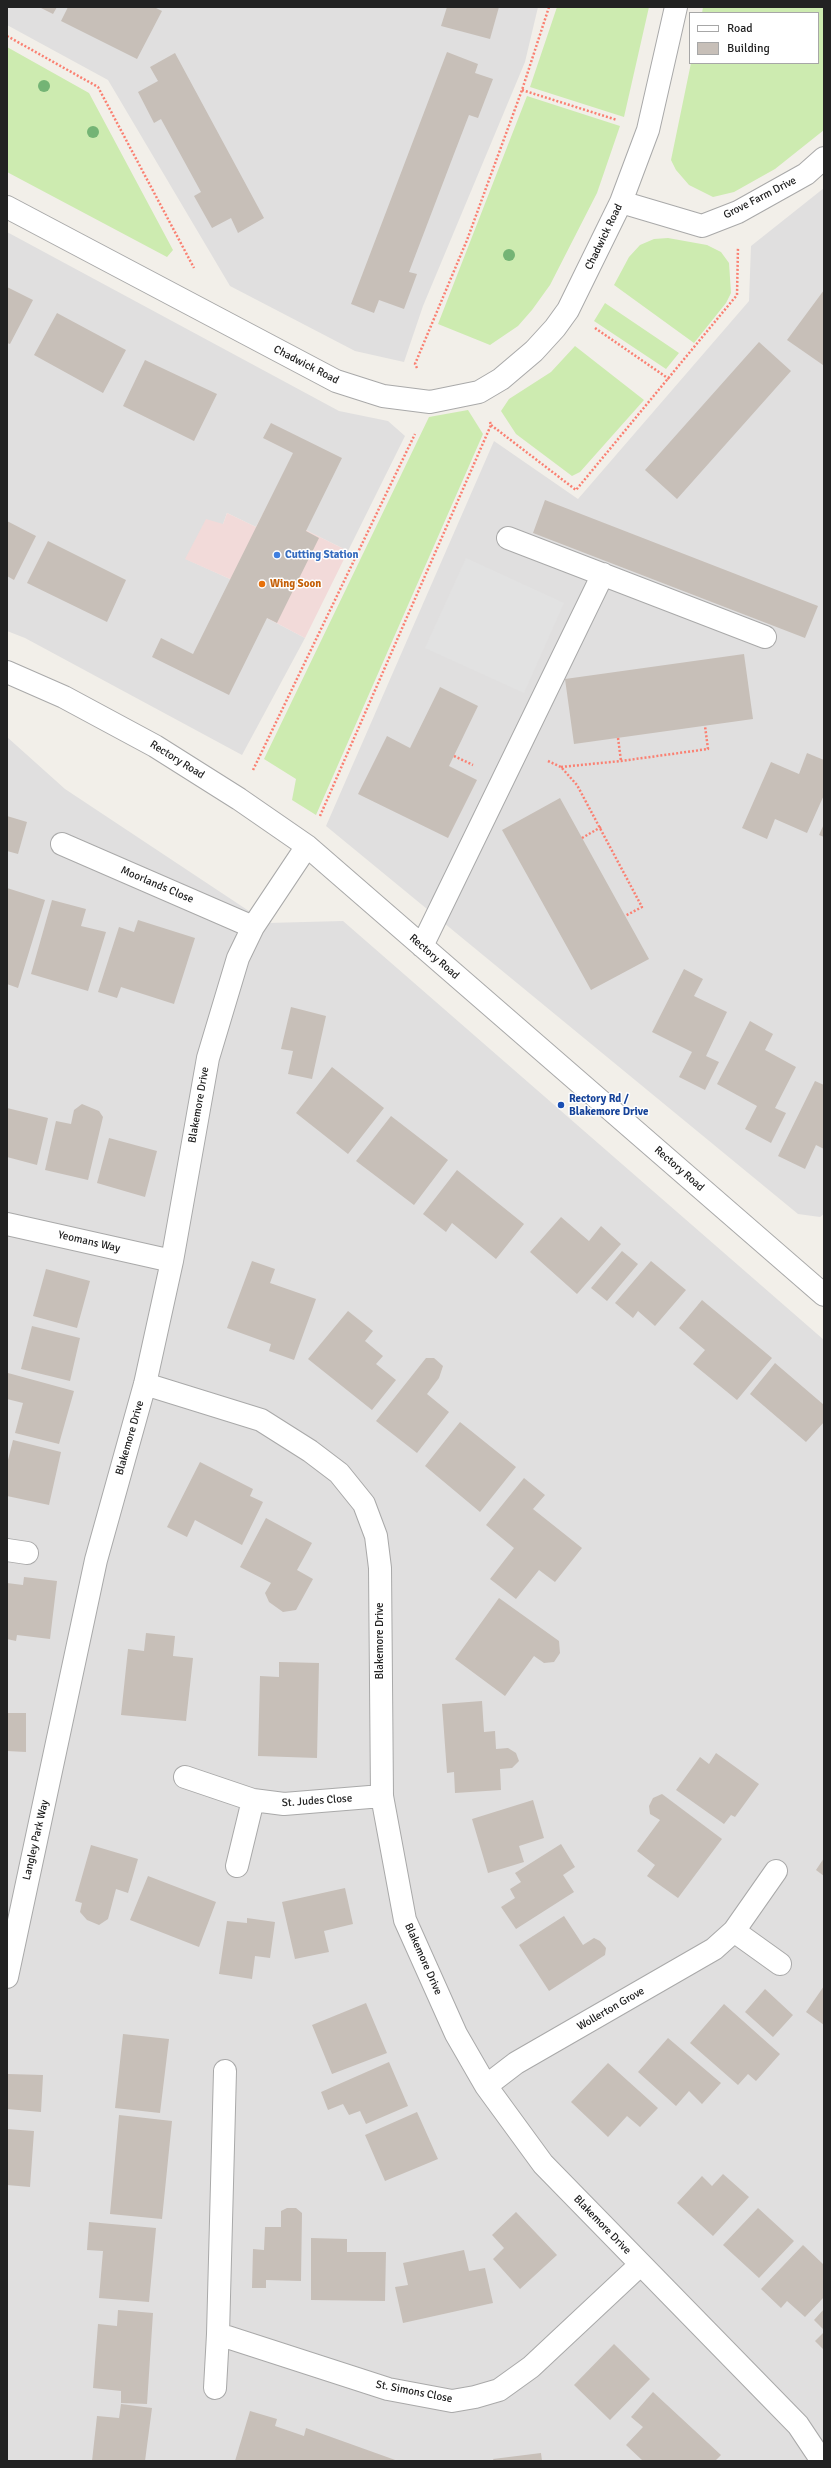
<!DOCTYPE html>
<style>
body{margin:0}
#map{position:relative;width:831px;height:2468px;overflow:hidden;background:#f2efe9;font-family:Signika,sans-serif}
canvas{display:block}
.frame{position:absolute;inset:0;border:8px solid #222;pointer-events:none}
.legend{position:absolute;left:689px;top:12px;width:130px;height:52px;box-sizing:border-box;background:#fff;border:1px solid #a7a7a7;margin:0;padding:5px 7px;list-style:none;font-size:12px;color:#222}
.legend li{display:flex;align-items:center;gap:8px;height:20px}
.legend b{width:20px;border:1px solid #a7a7a7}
</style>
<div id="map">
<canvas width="831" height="2468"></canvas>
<div class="frame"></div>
<ul class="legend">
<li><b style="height:5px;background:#fff"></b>Road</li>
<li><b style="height:11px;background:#c7bfb8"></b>Building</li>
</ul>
</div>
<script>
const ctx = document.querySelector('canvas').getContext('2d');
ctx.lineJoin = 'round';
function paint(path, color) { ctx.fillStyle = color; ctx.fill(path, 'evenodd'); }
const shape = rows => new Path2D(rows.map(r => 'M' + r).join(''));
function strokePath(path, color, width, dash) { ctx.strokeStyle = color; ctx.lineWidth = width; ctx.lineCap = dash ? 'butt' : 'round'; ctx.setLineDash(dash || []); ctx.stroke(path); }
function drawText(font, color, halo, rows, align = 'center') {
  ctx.font = font + ' Signika,sans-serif'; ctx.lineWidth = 3; ctx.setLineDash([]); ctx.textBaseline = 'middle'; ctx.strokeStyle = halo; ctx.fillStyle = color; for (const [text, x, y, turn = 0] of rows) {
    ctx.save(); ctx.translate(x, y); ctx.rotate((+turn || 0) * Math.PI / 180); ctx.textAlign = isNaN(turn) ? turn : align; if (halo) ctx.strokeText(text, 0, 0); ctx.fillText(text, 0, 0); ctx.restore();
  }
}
const residential = shape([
 [7,7,538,7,525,62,423,306,404,362,355,351,230,286,108,80,7,25],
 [824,188,824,1214,820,1217,798,1214,326,826,494,441,578,499,749,301,751,246],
 [7,232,339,411,388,421,405,436,348,551,265,510,256,527,227,513,223,524,186,559,230,579,267,618,305,638,242,755,25,638,7,631],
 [7,737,65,789,267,923,343,921,824,1340,824,2461,7,2461]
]);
const commercial = shape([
 [265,510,348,551,305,638,267,618,230,579,185,559,206,519,223,524,227,513,256,527]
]);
const grass = shape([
 [557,7,649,7,624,117,530,87],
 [703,7,824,7,824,130,775,169,734,192,713,197,689,185,676,170,671,160,691,63,818,63,818,13,702,13],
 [7,47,89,93,173,250,167,257,7,172],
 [527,96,620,126,597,193,550,285,532,310,518,326,490,345,438,324],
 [668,238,707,245,721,252,729,263,731,293,726,303,694,343,614,285,629,257,640,245,654,239],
 [605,303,679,353,666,369,594,321],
 [575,346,644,400,580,472,572,476,516,434,501,411,509,399,551,372],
 [468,410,483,434,316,815,292,800,296,779,264,759,429,417]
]);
const parking = shape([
 [466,558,564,603,524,693,425,648]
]);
const building = shape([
 [39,7,57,7,53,14],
 [68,7,154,7,162,11,137,59,61,21],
 [447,7,499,7,490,39,441,26],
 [447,52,478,64,475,73,493,79,478,118,469,115,454,154,409,272,417,274,404,309,379,300,374,313,351,304],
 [175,53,264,218,238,233,231,218,212,228,194,196,201,192,161,119,154,123,138,92,158,81,150,67],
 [7,287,33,300,10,344,7,343],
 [824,290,824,364,823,365,787,340],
 [57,313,126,350,103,393,34,355],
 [759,342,791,371,677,499,645,470],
 [145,360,217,394,194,441,123,406],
 [271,423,342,458,306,531,319,538,277,623,267,618,229,695,152,657,161,638,193,654,293,453,263,438],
 [545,500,818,606,805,638,533,533],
 [7,521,36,536,14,580,7,576],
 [48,541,126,580,107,622,27,583],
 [744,654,753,719,574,744,565,679],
 [440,687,478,706,449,766,477,780,448,838,358,794,387,736,410,748],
 [807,753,824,760,824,795,807,833,775,819,767,839,742,828,771,762,799,774],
 [560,798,649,959,591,990,502,830],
 [7,816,27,822,18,854,7,851],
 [824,824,824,837,819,835],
 [7,888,45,900,18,988,7,984],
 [52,900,86,909,81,926,106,932,88,991,31,974],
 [138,920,195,938,174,1004,121,987,117,998,98,992,119,927,134,932],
 [684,969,703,979,694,996,727,1012,706,1056,719,1062,705,1090,679,1077,692,1052,652,1032],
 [291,1007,326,1016,312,1079,288,1074,293,1051,281,1049],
 [750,1021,773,1034,765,1050,796,1067,775,1108,786,1113,771,1143,745,1129,757,1106,717,1084],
 [332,1067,384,1108,348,1154,296,1113],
 [815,1081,824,1085,824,1149,816,1145,805,1169,778,1156],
 [82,1104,99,1111,103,1117,88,1180,45,1170,56,1121,71,1124,74,1110],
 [7,1108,48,1118,37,1165,7,1157],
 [391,1116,448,1160,414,1205,356,1161],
 [109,1138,157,1151,145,1197,97,1183],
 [457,1170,524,1224,496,1259,452,1223,446,1232,423,1214],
 [561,1217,589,1241,601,1226,621,1244,577,1294,530,1252],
 [622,1251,638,1264,607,1301,591,1288],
 [252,1261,275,1269,270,1283,316,1299,294,1360,269,1351,271,1344,227,1328],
 [651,1261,686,1290,655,1326,638,1311,633,1318,615,1303],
 [46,1269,90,1281,77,1328,33,1316],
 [702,1300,772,1358,737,1400,693,1364,705,1350,679,1328],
 [348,1311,373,1331,365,1341,383,1356,376,1364,396,1380,372,1410,308,1359],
 [32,1326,80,1338,70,1381,21,1369],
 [426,1358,434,1358,443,1366,439,1378,427,1394,449,1412,417,1453,376,1421],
 [775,1363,824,1405,824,1422,806,1442,750,1394],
 [8,1373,74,1391,59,1444,15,1433,23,1403,7,1399],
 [460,1422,516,1467,480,1512,425,1466],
 [13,1440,61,1452,49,1505,7,1496,7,1464],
 [200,1462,253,1489,250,1496,263,1502,242,1545,195,1520,187,1537,167,1527],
 [524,1478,545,1495,533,1509,582,1548,555,1582,539,1570,516,1599,490,1579,514,1548,486,1525],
 [266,1518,312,1543,297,1570,313,1579,296,1610,283,1612,269,1602,265,1593,271,1583,240,1567],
 [24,1577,57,1581,50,1639,17,1635,16,1641,7,1639,7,1583,23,1585],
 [499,1598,559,1641,560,1653,554,1662,544,1663,534,1656,505,1696,455,1659],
 [146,1633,175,1636,173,1656,193,1658,186,1721,121,1715,128,1649,144,1651],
 [279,1662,319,1663,317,1758,258,1756,260,1676,279,1677],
 [482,1701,484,1732,495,1731,496,1749,508,1748,516,1753,519,1761,512,1768,500,1769,501,1790,455,1793,454,1772,447,1773,442,1704],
 [7,1713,26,1713,26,1752,7,1751],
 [716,1753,759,1784,735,1817,731,1815,724,1824,676,1790,700,1757,709,1764],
 [662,1794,722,1839,678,1898,647,1876,655,1865,637,1851,660,1820,650,1814,649,1806,653,1798],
 [533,1800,544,1838,519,1846,524,1862,488,1873,472,1819],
 [561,1844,575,1867,563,1875,574,1892,516,1929,501,1907,515,1898,510,1889,521,1882,515,1873],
 [91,1845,138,1859,128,1893,116,1889,108,1919,99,1925,87,1920,80,1912,82,1903,75,1901],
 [824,1858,824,1876,816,1870],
 [148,1876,216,1902,199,1947,130,1920],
 [345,1888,353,1924,324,1931,329,1952,295,1959,282,1902],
 [564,1916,583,1945,594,1938,600,1941,606,1948,605,1955,549,1991,519,1945],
 [247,1918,275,1922,270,1958,255,1956,252,1979,219,1974,227,1921,247,1923],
 [824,1986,824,2025,806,2012],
 [765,1989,793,2015,773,2037,745,2012],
 [366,2003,387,2053,332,2074,312,2025],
 [724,2004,780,2054,756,2081,748,2074,738,2085,690,2043],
 [123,2034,169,2039,160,2113,115,2108],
 [668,2038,721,2083,702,2104,689,2091,676,2106,638,2072],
 [389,2062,408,2106,366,2124,360,2111,349,2115,343,2104,328,2110,321,2092],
 [608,2063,658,2108,640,2127,627,2116,608,2137,571,2102],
 [8,2074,43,2075,41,2112,7,2109],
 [417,2112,438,2159,385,2181,365,2135],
 [119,2115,172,2121,162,2219,110,2214],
 [7,2129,34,2131,30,2187,7,2185],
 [723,2174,749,2197,713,2236,677,2203,702,2176,712,2186],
 [287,2208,296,2208,302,2213,301,2281,266,2280,266,2288,252,2288,253,2249,264,2250,265,2227,281,2227,281,2211],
 [758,2208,794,2241,759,2278,723,2245],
 [516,2212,557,2255,520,2289,493,2259,504,2248,492,2235],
 [89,2222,156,2228,149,2302,99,2298,103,2251,87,2250],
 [311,2238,347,2239,347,2252,386,2252,385,2301,311,2300],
 [803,2245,824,2265,824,2297,805,2317,787,2301,781,2308,761,2289],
 [464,2250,469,2271,485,2268,493,2303,403,2323,395,2287,408,2285,403,2263],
 [824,2309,824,2330,814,2320],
 [118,2310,153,2313,147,2404,121,2403,121,2391,93,2388,98,2324,117,2326],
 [824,2332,824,2350,815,2341],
 [614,2344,650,2379,610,2420,574,2385],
 [653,2392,721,2455,715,2461,643,2461,626,2445,643,2427,631,2417],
 [121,2404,152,2408,145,2461,92,2461,97,2416,119,2418],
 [250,2411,277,2419,275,2426,304,2436,306,2428,398,2461,235,2461],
 [541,2453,542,2461,494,2461,493,2459]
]);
const path = shape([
 [7,36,98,87,194,268],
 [522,90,617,120],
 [595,328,669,379],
 [417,368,415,364,467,240,522,90,549,7],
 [491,425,576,490,737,295,738,247],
 [618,738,621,761],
 [454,756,473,765],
 [548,761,561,767,577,785,642,907,625,916],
 [561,767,621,761,708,749,705,726],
 [253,770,415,434],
 [320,816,491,425,490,422],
 [582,838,601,827]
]);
const minor = shape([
 [621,202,702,226,738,212,806,174,824,158],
 [7,207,336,381,383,396,430,402,479,392,501,379,534,351,555,328,568,310,621,202,648,130,676,7],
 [508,538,765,637],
 [7,672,64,697,155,746,239,799,307,846,824,1295],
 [62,844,253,927],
 [422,946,603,574],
 [7,1224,172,1261],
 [145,1384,261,1420,310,1451,339,1473,364,1504,376,1536,380,1568,382,1796,405,1920,456,2034,486,2086,543,2164,798,2425,820,2458,819,2461],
 [7,1550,27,1553],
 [185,1777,253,1800,284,1804,382,1796],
 [237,1866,253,1800],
 [734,1931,780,1964],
 [7,1977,96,1560,145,1384,172,1261,208,1058,238,958,253,927,307,846],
 [486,2086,516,2063,714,1949,734,1931,776,1871],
 [218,2334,225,2071],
 [215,2388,218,2334,388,2389,452,2401,475,2397,499,2390,531,2367,640,2265]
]);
const trees = [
 [44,86],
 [93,132],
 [509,255]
];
const markers = [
 [277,555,4,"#3f7fe0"],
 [262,584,4,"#e8710a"],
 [561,1105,4,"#1a4fb4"]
];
const streetNames = [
 ["Grove Farm Drive",760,198,-27],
 ["Chadwick Road",604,237,-64],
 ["Chadwick Road",306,365,27],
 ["Rectory Road",177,760,32],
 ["Moorlands Close",157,885,23],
 ["Rectory Road",434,957,41],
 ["Blakemore Drive",199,1105,-80],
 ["Rectory Road",679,1169,41],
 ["Yeomans Way",89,1242,13],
 ["Blakemore Drive",130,1438,-74],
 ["Blakemore Drive",380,1641,-90],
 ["St. Judes Close",317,1801,-4],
 ["Langley Park Way",36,1840,-77],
 ["Blakemore Drive",423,1959,66],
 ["Wollerton Grove",611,2009,-30],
 ["Blakemore Drive",602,2225,46],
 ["St. Simons Close",414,2392,11]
];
const shopNames = [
 ["Cutting Station",285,555]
];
const foodNames = [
 ["Wing Soon",270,584]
];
const transitNames = [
 ["Rectory Rd /",569,1099],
 ["Blakemore Drive",569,1112]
];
paint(residential, '#e0dfdf');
paint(commercial, '#f2dad9');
paint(grass, '#cdebb0');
paint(parking, '#e2e2e2');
paint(building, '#c7bfb8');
strokePath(minor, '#a9a9a9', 24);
strokePath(path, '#fa8072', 2.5, [2, 2]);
strokePath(minor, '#fff', 22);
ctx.fillStyle = '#74b475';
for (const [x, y] of trees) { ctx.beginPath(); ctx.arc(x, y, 6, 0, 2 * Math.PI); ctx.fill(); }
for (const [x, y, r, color] of markers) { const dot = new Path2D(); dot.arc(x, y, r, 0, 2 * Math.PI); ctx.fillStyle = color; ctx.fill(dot); strokePath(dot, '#fff', 1.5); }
drawText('11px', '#222', '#fff', streetNames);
drawText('bold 11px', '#366cbe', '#fff', shopNames, 'left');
drawText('bold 11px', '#c56008', '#fff', foodNames, 'left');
drawText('bold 11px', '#164399', '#fff', transitNames, 'left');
</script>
